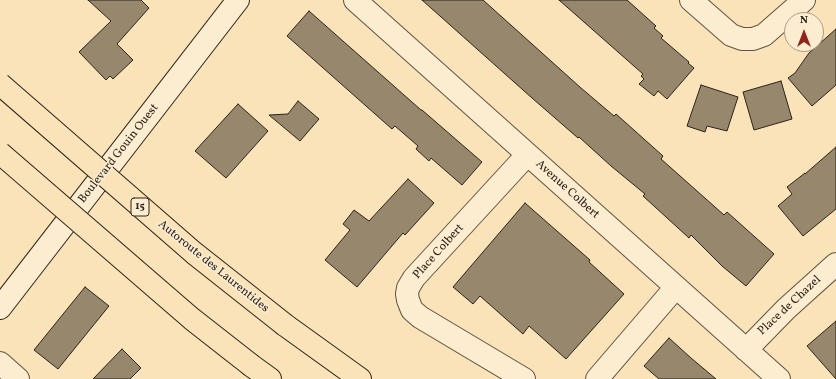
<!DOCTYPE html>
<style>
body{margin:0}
#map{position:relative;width:836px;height:379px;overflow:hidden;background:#fae3b8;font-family:Vollkorn,serif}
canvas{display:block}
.north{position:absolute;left:784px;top:12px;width:40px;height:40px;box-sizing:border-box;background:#fcedd1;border:1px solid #a99c87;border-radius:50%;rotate:0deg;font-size:11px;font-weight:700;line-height:16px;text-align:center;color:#2c2319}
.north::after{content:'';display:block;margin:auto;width:14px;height:18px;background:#8f2418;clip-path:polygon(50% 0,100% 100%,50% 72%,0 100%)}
</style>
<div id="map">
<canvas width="836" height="379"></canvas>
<div class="north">N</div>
</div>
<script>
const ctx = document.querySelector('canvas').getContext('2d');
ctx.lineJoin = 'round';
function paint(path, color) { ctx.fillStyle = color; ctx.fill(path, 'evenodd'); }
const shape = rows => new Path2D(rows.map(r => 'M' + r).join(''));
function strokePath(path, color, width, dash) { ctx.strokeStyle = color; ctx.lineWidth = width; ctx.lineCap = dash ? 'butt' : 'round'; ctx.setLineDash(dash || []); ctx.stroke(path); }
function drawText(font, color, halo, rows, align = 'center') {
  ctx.font = font + ' Vollkorn,serif'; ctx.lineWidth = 3; ctx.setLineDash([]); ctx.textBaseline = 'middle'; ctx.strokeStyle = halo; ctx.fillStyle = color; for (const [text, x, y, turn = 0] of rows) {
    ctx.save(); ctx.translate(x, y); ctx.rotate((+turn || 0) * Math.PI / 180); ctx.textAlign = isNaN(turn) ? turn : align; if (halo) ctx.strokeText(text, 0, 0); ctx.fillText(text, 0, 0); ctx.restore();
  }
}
const building = shape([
 [88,0,141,0,149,8,117,44,133,60,113,79,110,76,106,80,79,52,111,21,88,0],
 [422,0,483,0,581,88,614,116,616,114,663,156,661,159,724,215,727,212,774,254,746,286,722,266,691,235,689,238,643,196,645,194,611,166,579,137,578,138,532,98,422,0],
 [559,0,627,0,656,26,654,28,663,36,661,38,689,62,688,63,694,68,667,99,658,91,654,96,639,84,644,79,641,76,643,74,559,0],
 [309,11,421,110,422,110,482,162,462,185,431,158,429,161,416,149,418,146,395,126,392,129,287,36,309,11],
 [836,29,836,85,812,106,788,78,795,73,809,53,836,29],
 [781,81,792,119,754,130,743,92,781,81],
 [701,85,738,97,727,131,707,126,705,132,687,126,701,85],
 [298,101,319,119,300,141,269,115,288,114,298,101],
 [238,104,268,131,226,178,195,151,238,104],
 [836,147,836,209,803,236,778,206,792,194,787,187,805,173,805,174,836,147],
 [408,179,434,203,405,235,403,233,357,287,325,260,350,230,343,224,354,210,369,221,408,179],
 [525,203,590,260,589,262,624,294,566,359,529,326,523,334,480,296,473,304,453,287,525,203],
 [85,287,109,306,58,369,34,350,85,287],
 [836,321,836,379,807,346,836,321],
 [669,338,691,358,716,379,659,379,644,366,669,338],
 [122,349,141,368,130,379,93,379,122,349]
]);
const street = shape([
 [355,0,779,379],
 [691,0,731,35,742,39,753,39,764,35,804,0],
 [746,350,786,309,836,264],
 [0,363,18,379],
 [524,379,420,317,412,310,408,300,407,294,408,288,414,278,527,155],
 [597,379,676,287]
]);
const secondary = shape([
 [0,308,238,0]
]);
const highway = shape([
 [285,325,360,379],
 [252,366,270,379]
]);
const highwayBridge = shape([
 [0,84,194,253,285,325],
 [0,153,192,319,252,366]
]);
const shields = [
 [140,207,18]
];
const shieldNames = [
 ["15",140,207]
];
const streetNames = [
 ["Boulevard Gouin Ouest",119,154,-52],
 ["Avenue Colbert",567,190,42],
 ["Place Colbert",439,252,-48],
 ["Autoroute des Laurentides",213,267,39],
 ["Place de Chazel",790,306,-43]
];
paint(building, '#97876c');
strokePath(building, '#2c2319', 1);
strokePath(street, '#605341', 24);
strokePath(secondary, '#2c2319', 24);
strokePath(highway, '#2c2319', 24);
strokePath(street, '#fcedd1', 22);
strokePath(secondary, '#fcedd1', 22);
strokePath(highway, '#fae3b8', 22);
strokePath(highwayBridge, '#2c2319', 24, []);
strokePath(highwayBridge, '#fae3b8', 22);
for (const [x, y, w] of shields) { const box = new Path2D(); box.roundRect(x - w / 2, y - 9, w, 18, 3); ctx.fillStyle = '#fcedd1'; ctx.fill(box); strokePath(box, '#2c2319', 1); }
drawText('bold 11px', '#2c2319', null, shieldNames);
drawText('12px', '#2c2319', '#fcedd1', streetNames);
</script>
